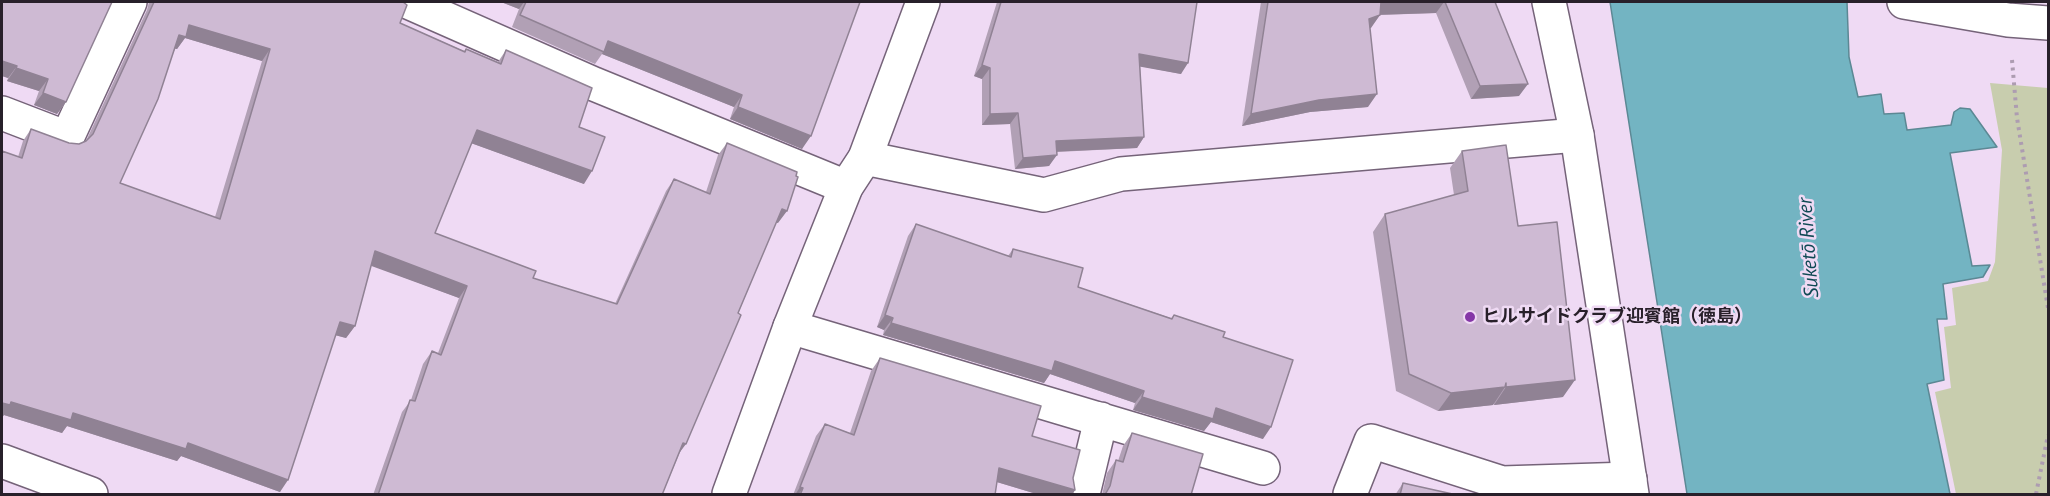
<!DOCTYPE html>
<meta charset="utf-8">
<style>
body{margin:0}
#map{position:relative;width:2050px;height:496px;overflow:hidden;background:#efdaf4;font-family:"PT Sans",sans-serif}
canvas{display:block}
.frame{position:absolute;inset:0;border:3px solid #28202a;pointer-events:none}
</style>
<div id="map">
<canvas width="2050" height="496"></canvas>
<div class="frame"></div>
</div>
<script>
const ctx = document.querySelector('canvas').getContext('2d');
ctx.lineJoin = 'round';
function paint(path, color) { ctx.fillStyle = color; ctx.fill(path, 'evenodd'); }
const shape = rows => new Path2D(rows.map(r => 'M' + r).join(''));
function strokePath(path, color, width, dash) { ctx.strokeStyle = color; ctx.lineWidth = width; ctx.lineCap = dash ? 'butt' : 'round'; ctx.setLineDash(dash || []); ctx.stroke(path); }
function drawText(font, color, halo, rows, align = 'center') {
  ctx.font = font + ' "PT Sans","Noto Sans JP",sans-serif'; ctx.lineWidth = 5; ctx.setLineDash([]); ctx.textBaseline = 'middle'; ctx.strokeStyle = halo; ctx.fillStyle = color; for (const [text, x, y, turn = 0] of rows) {
    ctx.save(); ctx.translate(x, y); ctx.rotate((+turn || 0) * Math.PI / 180); ctx.textAlign = isNaN(turn) ? turn : align; if (halo) ctx.strokeText(text, 0, 0); ctx.fillText(text, 0, 0); ctx.restore();
  }
}
const green = shape([
 [1990,83,2048,88,2048,494,1956,494,1935,392,1951,388,1944,327,1956,325,1952,288,1988,281,1995,262,2002,150]
]);
const water = shape([
 [1610,2,1847,2,1849,57,1858,97,1881,94,1884,114,1904,113,1907,130,1951,125,1954,112,1960,108,1970,109,1997,147,1950,153,1972,266,1990,265,1983,277,1943,284,1947,319,1937,319,1944,380,1927,384,1950,494,1687,494,1610,2]
]);
const path = shape([
 [2012,60,2017,118,2048,308],
 [2036,494,2048,435]
]);
const minor = shape([
 [408,2,594,84,846,187],
 [2,113,67,138,130,2],
 [865,158,1044,195,1121,174,1577,135],
 [790,327,1263,468],
 [2,461,91,494],
 [1083,494,1101,419],
 [1350,494,1371,441,1502,483,1630,479]
]);
const tertiary = shape([
 [1549,2,1577,135,1632,494],
 [1904,2,2008,20,2048,23],
 [729,494,790,327,846,187,865,158,923,2]
]);
const wall = shape([
 [2,2,66,102,57,114,34,105,39,91,7,81,8,78,2,76],
 [149,2,403,2,400,23,464,51,466,49,498,62,506,50,579,127,584,184,471,143,435,233,533,278,615,304,666,191,674,179,706,192,718,155,727,143,778,223,776,223,662,495,373,495,402,412,411,400,423,364,432,351,438,353,459,298,371,265,355,326,346,338,335,335,280,492,181,456,177,461,67,426,62,433,4,415,2,418,18,157,23,141,31,129,69,143,79,144,86,141,147,10],
 [185,38,262,61,215,217,120,183,175,49,177,49],
 [501,2,860,2,802,149,730,119,734,107,602,54,595,64,512,27,519,9],
 [997,2,1197,2,1181,74,1140,66,1144,137,1137,148,1057,152,1049,166,1015,169,1010,124,982,125,982,79,974,76],
 [1261,2,1495,2,1519,96,1471,99,1436,13,1380,15,1370,28,1368,107,1310,112,1242,126],
 [1462,151,1518,226,1563,397,1494,405,1494,403,1493,405,1438,411,1396,391,1373,232,1385,214,1454,195,1450,168],
 [916,224,1008,256,1013,249,1078,287,1171,318,1174,315,1223,337,1263,439,1211,422,1204,431,1133,410,1135,403,1050,374,1044,383,883,335,884,330,877,327,908,236],
 [880,358,1032,436,1073,478,1075,490,1072,495,1040,495,997,482,995,495,793,495,816,436,825,424,850,433,871,371],
 [1132,433,1191,495,1102,495,1107,473,1116,460,1118,461,1123,446],
 [1403,483,1457,495,1395,495]
]);
const shadedWall = shape([
 [501,2,524,2,519,9],
 [1381,2,1444,2,1436,13,1372,15],
 [1380,15,1371,28,1360,32,1369,19],
 [189,25,270,49,262,61,185,38,177,49,171,47,179,35],
 [608,41,742,95,734,107,602,54],
 [1139,54,1188,63,1181,74,1131,65],
 [2,61,17,66,8,78,2,76],
 [982,65,990,68,982,79,974,76],
 [16,68,48,79,39,91,7,81],
 [1528,84,1519,96,1471,99,1480,86],
 [43,93,66,102,57,114,34,105],
 [1377,94,1368,107,1310,112,1242,126,1251,114,1319,100],
 [738,107,811,136,802,149,730,119],
 [1018,113,1010,124,982,125,990,114],
 [477,130,592,171,584,184,468,142],
 [1144,137,1137,148,1048,152,1056,141],
 [1057,155,1049,166,1015,169,1023,158],
 [782,209,787,211,778,223,773,222],
 [375,251,467,286,459,298,366,264],
 [885,315,893,318,884,330,877,327],
 [340,322,355,326,346,338,331,334],
 [891,323,1055,361,1144,391,1135,403,1050,374,1044,383,883,335],
 [1575,380,1563,397,1494,405,1506,387],
 [1505,387,1493,405,1438,411,1451,393],
 [1142,397,1216,408,1271,427,1263,439,1211,422,1204,431,1133,410],
 [11,402,73,413,188,443,288,480,280,492,181,456,177,461,67,426,62,433,4,415,2,417,2,403],
 [683,443,686,444,677,456],
 [999,468,1075,490,1072,495,1040,495,990,480],
 [800,487,803,488,798,495,795,495]
]);
const building = shape([
 [2,2,112,2,66,102,43,93,48,79,16,68,17,66,2,61,2,2],
 [154,2,403,2,407,5,400,23,465,52,466,49,501,64,506,50,592,88,579,127,605,137,592,171,477,130,435,233,536,271,533,278,617,304,674,179,710,194,727,143,797,172,796,176,798,177,787,211,782,209,738,313,741,315,686,444,683,443,662,495,378,495,410,400,415,401,432,351,441,355,467,286,375,251,355,326,340,322,288,480,188,443,186,449,73,413,71,420,11,402,10,405,2,403,2,151,22,158,31,129,69,143,79,144,86,141,93,134,154,2],
 [189,25,270,49,220,219,120,183,158,99,179,35,186,37,189,25],
 [526,2,860,2,811,136,738,107,742,95,608,41,604,52,520,15,526,2],
 [1001,2,1197,2,1188,63,1139,54,1144,137,1056,141,1057,155,1023,158,1018,113,990,114,990,68,982,65,1001,2],
 [1268,2,1404,2,1381,2,1380,15,1369,19,1377,94,1319,100,1251,114,1268,2],
 [1445,2,1495,2,1528,84,1480,86,1445,2],
 [1506,145,1518,226,1557,222,1575,380,1506,387,1506,383,1505,387,1451,393,1409,374,1385,214,1468,191,1462,151,1506,145],
 [916,224,1011,257,1013,249,1083,268,1078,287,1172,319,1174,315,1225,332,1223,337,1293,360,1271,427,1216,408,1213,419,1142,397,1144,391,1055,361,1052,371,891,323,893,318,885,315,916,224],
 [880,358,1041,406,1032,436,1080,450,1073,478,1075,490,999,468,995,495,800,495,803,488,800,487,825,424,854,435,880,358],
 [1132,433,1203,454,1191,495,1104,495,1106,493,1110,486,1116,460,1123,462,1132,433],
 [1403,483,1457,495,1400,495,1403,483]
]);
const markers = [
 [1470,317,6,"#8537a7"]
];
const poiNames = [
 ["ヒルサイドクラブ迎賓館（徳島）",1482,317]
];
const waterNames = [
 ["Suketō River",1809,248,-94]
];
paint(green, '#c8cdae');
paint(water, '#73b4c2');
strokePath(water, '#5c8894', 1.5);
strokePath(minor, '#756379', 36);
strokePath(tertiary, '#756379', 36);
strokePath(path, '#ad9cb1', 4, [3, 4.5]);
strokePath(minor, '#fff', 33);
strokePath(tertiary, '#fff', 33);
paint(wall, '#b1a0b5');
paint(shadedWall, '#908294');
paint(building, '#cebad3');
strokePath(building, '#908294', 1.5);
for (const [x, y, r, color] of markers) { const dot = new Path2D(); dot.arc(x, y, r, 0, 2 * Math.PI); ctx.fillStyle = color; ctx.fill(dot); strokePath(dot, '#efdaf4', 2); }
drawText('bold 18px', '#28202a', '#efdaf4', poiNames, 'left');
drawText('italic 20px', '#0f4954', '#efdaf4', waterNames);
</script>
